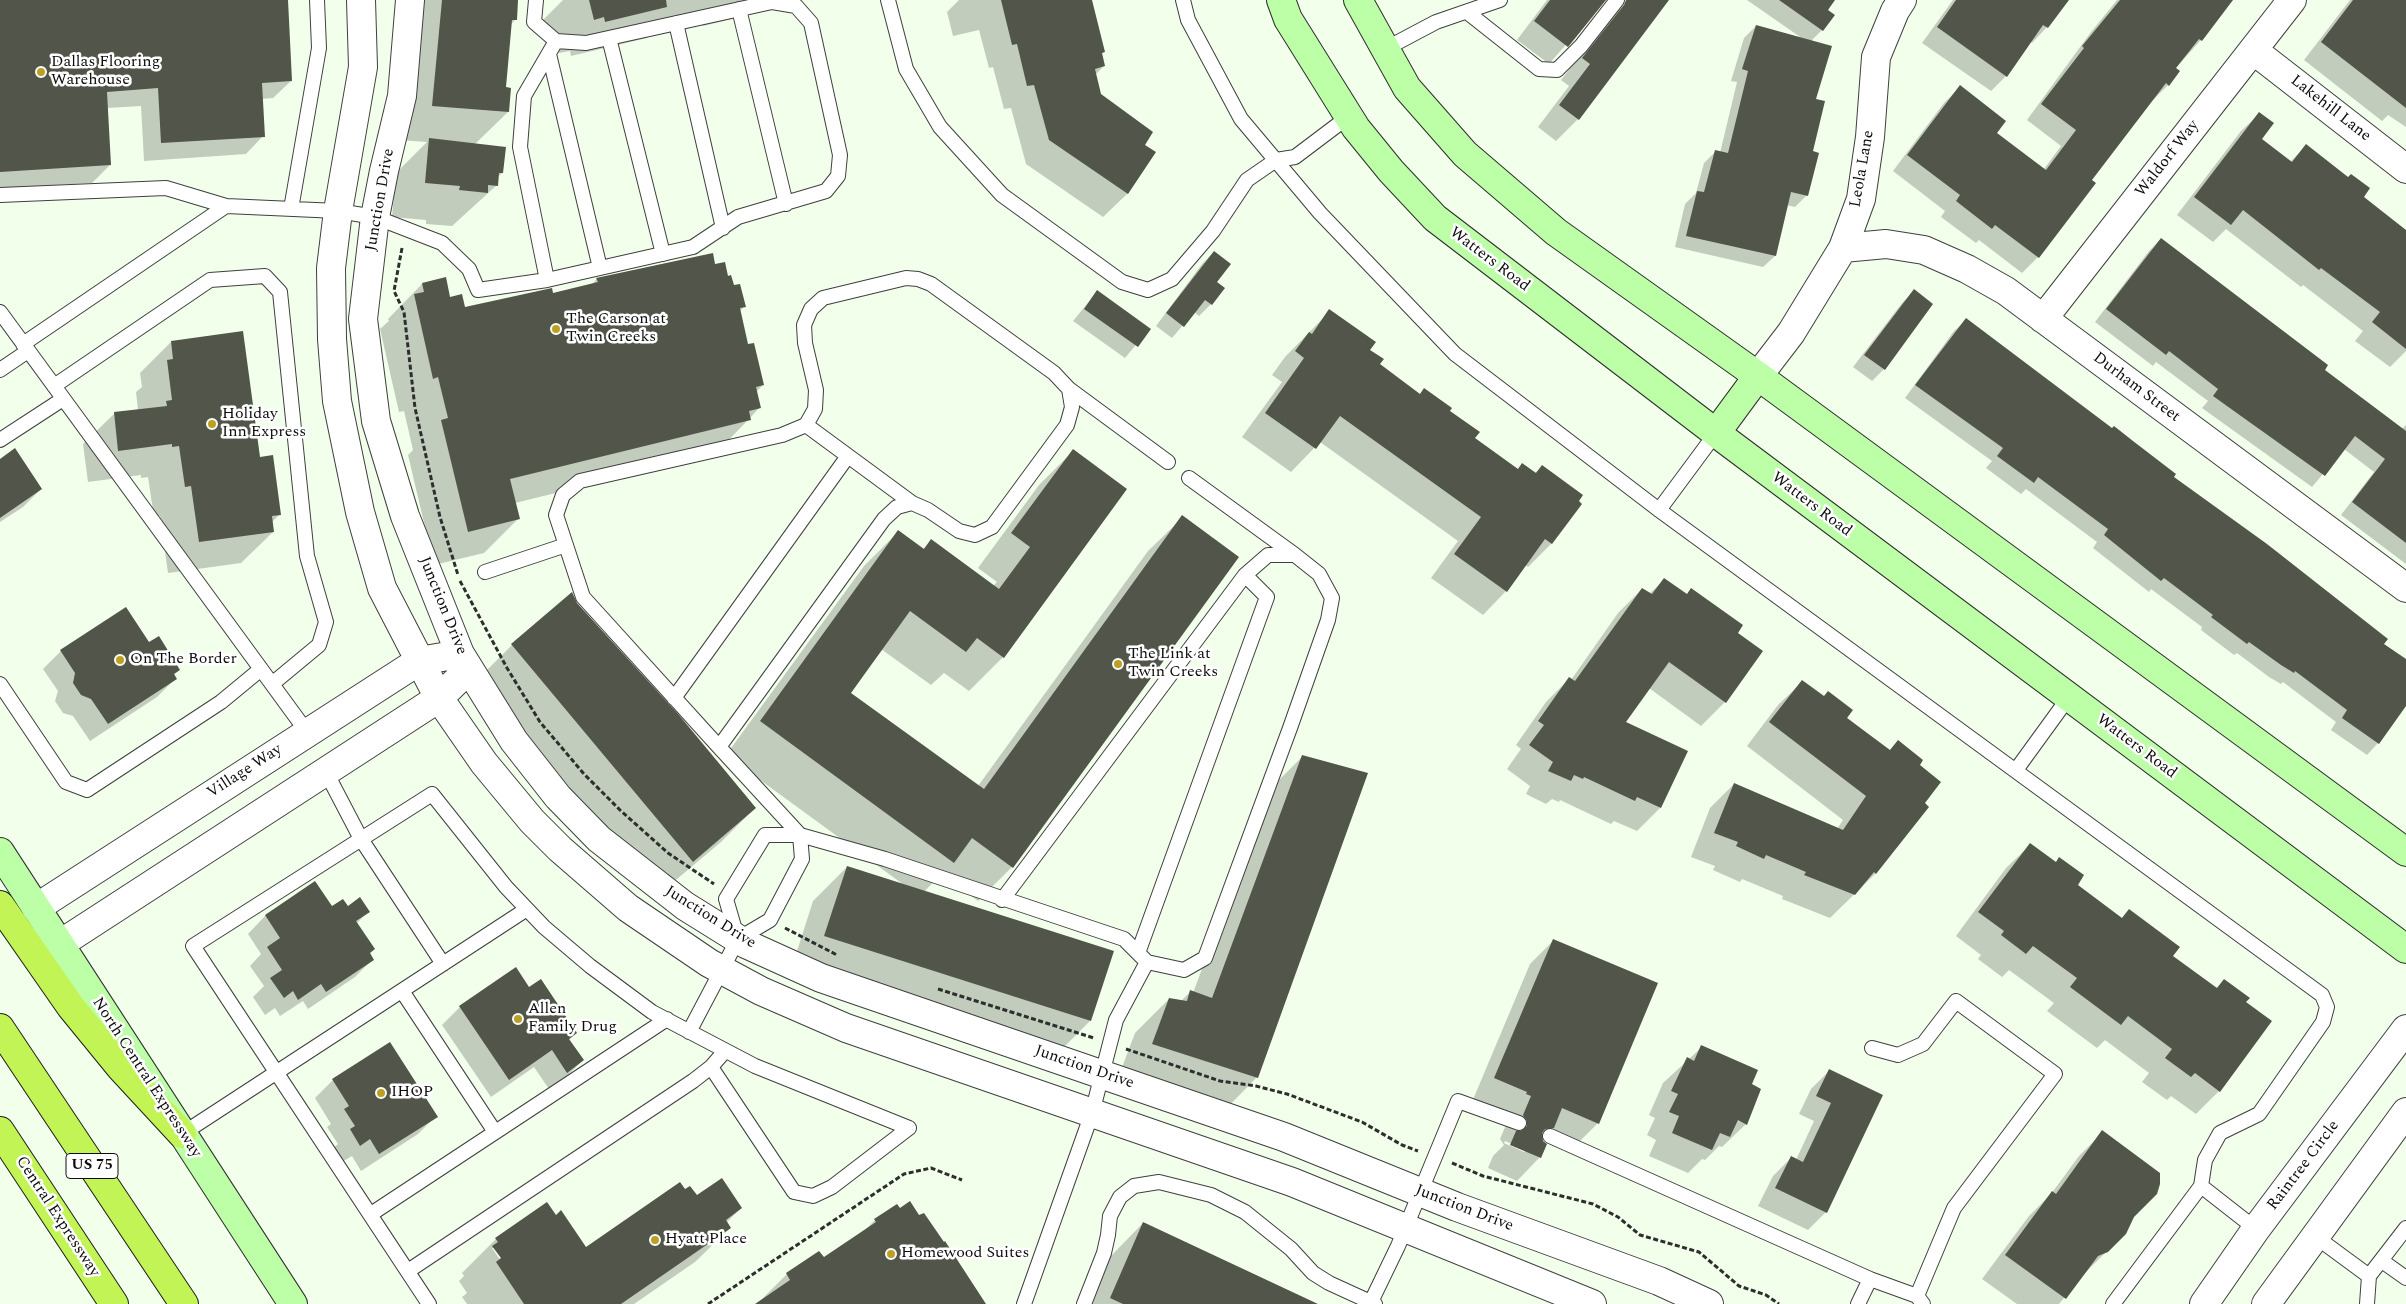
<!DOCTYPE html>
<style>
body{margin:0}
canvas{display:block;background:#f2ffeb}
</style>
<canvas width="2406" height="1304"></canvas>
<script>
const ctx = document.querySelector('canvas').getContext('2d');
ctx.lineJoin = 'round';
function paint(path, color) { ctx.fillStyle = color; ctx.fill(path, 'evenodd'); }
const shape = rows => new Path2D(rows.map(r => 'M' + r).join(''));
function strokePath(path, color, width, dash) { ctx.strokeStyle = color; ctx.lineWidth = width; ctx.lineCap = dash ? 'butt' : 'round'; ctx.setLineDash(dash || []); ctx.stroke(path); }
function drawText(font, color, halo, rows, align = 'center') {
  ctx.font = font + ' Spectral,serif'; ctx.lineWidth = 5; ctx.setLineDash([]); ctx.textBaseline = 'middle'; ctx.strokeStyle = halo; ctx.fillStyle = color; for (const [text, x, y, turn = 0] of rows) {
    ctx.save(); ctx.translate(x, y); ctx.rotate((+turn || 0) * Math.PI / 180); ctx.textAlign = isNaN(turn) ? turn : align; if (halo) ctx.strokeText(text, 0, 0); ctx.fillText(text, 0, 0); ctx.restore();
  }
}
const shadow = shape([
 [0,0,286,0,291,81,273,98,261,99,263,136,246,154,144,161,141,106,107,108,110,165,92,183,0,188],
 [412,0,517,0,515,20,510,25,504,88,508,112,475,144,502,173,498,177,497,185,452,226,426,224,426,220,392,217,396,173,427,142,399,140],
 [563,0,791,0,770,6,765,11,703,26,702,21,652,33,647,38,571,56,570,51,559,53,557,44,546,46,541,22],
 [959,0,1091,0,1104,51,1101,54,1104,66,1095,75,1100,95,1143,145,1155,153,1127,194,1103,217,1026,164,1011,108,1004,109,993,67,989,68,979,30,953,36,947,12],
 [1547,0,1605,0,1549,64,1517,40],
 [1633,0,1667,0,1578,119,1556,141,1538,127,1569,86,1561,80,1604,25,1626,3],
 [1747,0,1833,0,1826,10,1822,30,1810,42,1815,100,1807,195,1795,207,1786,205,1775,256,1763,267,1675,247,1685,204,1696,193,1704,163,1715,152,1720,153,1737,82,1731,81,1744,38,1756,26,1803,39],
 [1953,0,2068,0,2047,27,2032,43,2030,41,2006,76,1991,91,1922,43],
 [2117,0,2232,0,2201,40,2175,69,2168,85,2153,100,2152,99,2090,180,2094,183,2038,257,2022,273,1979,240,1976,243,1941,217,1945,211,1893,171,1944,103,1960,87,1995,133,2044,169,2061,146,2027,120,2091,32],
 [2350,0,2406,0,2406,127,2388,115,2382,121,2304,60],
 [2259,114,2260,139,2290,162,2306,146,2362,197,2406,231,2406,351,2390,367,2355,341,2363,331,2303,285,2301,287,2226,229,2213,242,2177,215,2241,131],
 [2161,239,2323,370,2402,429,2406,425,2406,564,2341,515,2374,472,2344,449,2312,487,2202,408,2208,401,2156,362,2153,366,2095,322,2149,251],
 [1214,252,1211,304,1199,316,1194,312,1172,338,1156,326,1202,264],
 [714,266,727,277,744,307,740,311,747,345,763,385,756,392,760,407,749,419,715,454,515,503,518,519,484,553,434,565,408,455,413,450,404,411,399,412,380,329,389,321,388,319,422,284,445,279,449,298,464,308,552,294,591,285,597,279],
 [1914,291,1931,304,1884,369,1872,381,1853,367,1902,303],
 [1097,292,1149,329,1125,358,1073,321],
 [1330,311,1369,350,1378,365,1419,395,1448,411,1473,439,1517,470,1523,464,1535,473,1542,467,1552,543,1528,567,1525,565,1506,591,1483,615,1431,578,1458,541,1320,442,1291,472,1242,437,1282,382,1272,375,1285,357],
 [1966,320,2173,477,2382,644,2406,661,2406,704,2378,743,2367,755,2331,730,2336,722,2283,682,2281,684,2269,677,2237,653,2234,655,2201,630,2202,627,2151,589,2149,592,2093,548,2097,542,2026,489,2021,494,1986,468,1992,461,1905,398,1954,331],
 [171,342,259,458,280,514,272,522,273,532,241,563,168,573,160,516,154,517,148,477,141,478,141,475,88,482,83,444,115,413,138,410,136,392,142,387,140,373],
 [1073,451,1003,657,969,691,944,673,931,685,881,649,849,693,978,786,1148,551,1183,517,1012,867,978,901,941,874,924,892,1090,1021,1056,1055,791,970,813,901,847,867,904,885,726,755,864,566,898,532,922,550,931,541,993,586,997,582,978,568,1039,485],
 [0,460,41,489,23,507,0,522],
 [1664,580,1736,633,1725,702,1701,726,1649,688,1624,722,1660,808,1637,831,1614,821,1611,824,1560,800,1559,802,1552,799,1546,804,1526,794,1530,786,1507,769,1521,749,1516,745,1546,702,1569,679,1571,680,1618,613,1642,589,1649,594],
 [572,594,575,604,755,808,721,842,658,895,478,679,512,645],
 [149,644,179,670,173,675,175,679,157,697,90,741,73,716,63,713,55,701,58,691,43,669,61,651],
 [1802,682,1889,751,1898,742,1876,873,1830,918,1782,899,1783,896,1742,879,1740,882,1713,870,1715,866,1691,857,1710,808,1734,784,1837,829,1843,820,1747,746,1778,705],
 [1302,757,1257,1077,1223,1112,1118,1078,1135,1033,1169,999,1181,1001,1190,992,1193,993,1268,791],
 [2030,845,2076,885,2121,919,2129,910,2172,956,2216,989,2224,980,2245,1002,2219,1091,2196,1114,2171,1096,2167,1100,2142,1082,2149,1073,2105,1040,2097,1048,2047,1011,2054,1003,2009,970,2002,977,1978,959,1981,955,1956,936,2006,868],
 [315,882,332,908,348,907,368,912,356,924,373,959,355,977,308,1009,303,1001,280,1016,275,1008,265,1015,253,997,264,986,250,966,261,954,248,934,265,916],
 [1554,940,1598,1123,1574,1147,1545,1135,1541,1139,1540,1157,1517,1181,1488,1168,1493,1156,1504,1145,1500,1139,1508,1120,1472,1102,1530,964],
 [1505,1141,1526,1150,1524,1152,1504,1143],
 [529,988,576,1033,569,1040,583,1060,565,1078,549,1089,534,1067,491,1097,442,1025,460,1007],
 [390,1044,436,1116,418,1134,361,1171,352,1156,342,1162,333,1148,338,1144,327,1127,331,1124,315,1098,333,1080],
 [1702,1047,1750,1085,1746,1124,1722,1147,1719,1146,1705,1160,1702,1159,1688,1173,1649,1156,1656,1140,1647,1135,1655,1118,1649,1115,1663,1083],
 [1829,1071,1881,1095,1826,1212,1808,1230,1758,1206,1773,1176,1791,1158,1796,1160,1814,1121,1799,1114,1811,1089],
 [2103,1132,2133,1216,2125,1233,2082,1276,2059,1304,2017,1304,1982,1279,2029,1216,2051,1194,2079,1156],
 [684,1191,696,1197,741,1208,726,1223,730,1228,695,1262,634,1304,467,1304,462,1297,467,1293,459,1281,464,1276,462,1273,496,1239,556,1216,586,1248],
 [492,1248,495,1248,505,1263,503,1264],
 [875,1220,977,1304,757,1304,787,1274,823,1259,864,1231],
 [1143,1223,1302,1304,1089,1304,1110,1257]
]);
const building = shape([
 [0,0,288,0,292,81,262,83,265,137,161,143,158,88,107,92,111,165,0,172],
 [442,0,518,0,517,20,512,20,506,87,511,88,509,112,432,106],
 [589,0,666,0,667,7,605,22,604,17,594,20],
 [1001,0,1092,0,1105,52,1102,53,1105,66,1095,69,1101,94,1153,132,1145,145,1156,152,1128,194,1049,140,1034,85,1027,86,1017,44,1012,45],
 [1550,0,1606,0,1568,47,1534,21],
 [1626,0,1669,0,1579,120,1559,105,1590,64,1582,58,1624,5],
 [1779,0,1835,0,1828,10,1835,15,1823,31],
 [1956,0,2069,0,2048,28,2043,25,2007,77,1937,27],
 [2120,0,2233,0,2202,41,2199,39,2176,68,2180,71,2169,86,2166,83,2092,180,2096,183,2039,258,1995,225,1992,229,1956,201,1960,195,1907,155,1960,85,2006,121,1997,133,2046,170,2076,130,2041,104,2084,48,2082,46],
 [2353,0,2406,0,2406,108,2321,42],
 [1756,25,1832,46,1816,99,1825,101,1813,151,1819,153,1808,196,1791,192,1776,256,1686,236,1697,191,1704,192,1715,150,1728,153,1748,71,1742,69],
 [2259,112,2274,123,2262,139,2292,162,2306,144,2348,177,2351,174,2370,188,2364,197,2406,230,2406,349,2372,322,2380,312,2321,268,2319,270,2243,210,2231,225,2194,197],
 [429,138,506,147,503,173,499,173,498,186,488,185,488,193,459,190,460,186,425,183],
 [2161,238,2328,365,2325,370,2406,431,2406,543,2352,502,2385,459,2355,436,2325,476,2213,396,2218,389,2169,351,2166,355,2106,309],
 [1214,251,1231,264,1217,282,1225,288,1212,305,1205,300,1184,327,1166,313],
 [713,253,715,264,725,262,728,276,731,275,734,285,740,284,746,307,740,308,748,344,754,343,764,385,756,387,761,408,749,411,751,420,510,479,520,519,468,532,441,420,448,418,438,377,433,379,414,294,424,292,422,283,446,277,450,297,462,294,465,307,552,288,553,293,598,282,596,278],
 [1914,289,1933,304,1885,370,1864,355],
 [1097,290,1151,329,1138,347,1084,309],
 [1329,309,1376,342,1370,350,1384,359,1380,364,1420,394,1424,388,1452,408,1450,411,1480,432,1475,438,1518,469,1522,463,1536,473,1542,465,1583,495,1579,501,1582,504,1552,544,1545,539,1507,592,1454,554,1481,517,1340,416,1316,449,1265,413,1304,358,1295,351,1309,332,1312,334],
 [1966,318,2112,428,2114,426,2133,441,2176,474,2174,477,2267,544,2388,639,2384,644,2406,659,2406,706,2379,744,2342,718,2347,710,2295,671,2294,673,2281,665,2249,642,2247,644,2211,617,2213,615,2164,578,2161,581,2104,535,2108,529,2038,477,2034,483,1997,456,2003,448,1915,385],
 [243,331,260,457,273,455,281,515,272,516,274,532,199,542,191,486,185,487,179,446,172,447,172,444,118,451,114,412,167,406,166,401,172,400,167,360,173,359,171,341],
 [15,448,42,489,0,518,0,459],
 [1073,449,1127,489,1004,658,977,638,966,652,910,611,851,693,984,789,1182,515,1239,557,1013,868,972,838,954,863,760,721,898,530,924,549,931,539,999,589,1030,547,1011,533],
 [1664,578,1687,594,1691,588,1743,625,1738,633,1763,651,1726,703,1669,662,1626,722,1688,751,1661,808,1637,797,1635,801,1584,777,1583,779,1574,775,1571,781,1548,771,1553,762,1529,745,1544,725,1538,721,1569,677,1575,681,1642,588,1652,594],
 [572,592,577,603,679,715,756,808,693,862,511,644],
 [126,607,149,642,159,636,180,670,174,674,177,679,108,724,91,699,81,695,73,683,75,673,60,650],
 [1802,680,1824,696,1828,691,1853,710,1847,718,1890,750,1898,740,1923,760,1920,765,1941,782,1925,803,1929,807,1876,874,1874,872,1855,895,1804,875,1806,872,1766,855,1764,859,1736,846,1738,842,1714,833,1734,783,1843,830,1866,796,1769,722],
 [1302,755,1368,773,1258,1078,1152,1044,1169,998,1187,1001,1190,990,1212,998],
 [2030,843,2056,862,2059,857,2084,875,2078,885,2122,918,2129,909,2180,947,2173,956,2217,988,2224,979,2250,998,2246,1002,2272,1021,2220,1092,2195,1073,2191,1077,2165,1058,2172,1049,2128,1016,2121,1025,2070,987,2077,978,2033,946,2026,954,2001,935,2004,931,1978,912],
 [847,866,1114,951,1091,1021,824,936],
 [315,881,332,906,343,899,348,906,360,897,370,912,356,921,375,949,370,953,374,960,326,992,321,984,298,1000,293,991,284,998,270,978,282,970,267,947,280,938,265,915],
 [1553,939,1658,983,1599,1124,1562,1108,1554,1128,1545,1129,1542,1133,1543,1141,1547,1144,1541,1158,1510,1145,1516,1131,1521,1131,1527,1126,1527,1121,1523,1115,1531,1096,1526,1094,1527,1092,1494,1078],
 [516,967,529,987,541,979,577,1033,569,1039,584,1060,567,1073,552,1050,509,1080,459,1006],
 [390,1042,438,1117,379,1154,370,1139,360,1146,350,1129,355,1126,344,1109,349,1106,332,1079],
 [1701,1045,1758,1070,1752,1084,1761,1089,1747,1125,1738,1120,1730,1137,1720,1133,1712,1150,1672,1133,1679,1116,1669,1112,1678,1094,1671,1091,1687,1057,1694,1061],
 [1829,1069,1883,1095,1827,1213,1775,1188,1791,1156,1803,1162,1831,1103,1816,1096],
 [2102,1130,2160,1173,2160,1184,2157,1194,2134,1217,2126,1234,2108,1252,2098,1256,2066,1299,2005,1255,2052,1191,2056,1194],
 [722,1178,742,1208,726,1220,731,1228,621,1304,524,1304,496,1262,501,1258,492,1246,498,1242,495,1238,547,1202,556,1215,561,1210,586,1247,680,1182,685,1189,690,1186,697,1195],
 [910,1201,919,1215,924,1213,944,1242,945,1241,986,1304,755,1304,790,1280,786,1273,819,1251,824,1257,876,1222,874,1219,897,1204,900,1208],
 [1143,1222,1318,1304,1123,1304,1110,1298]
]);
const path = shape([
 [402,248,394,291,404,312,415,408,440,517,458,575],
 [460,581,507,668,540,722,584,774,620,810,668,853,714,884],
 [785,928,837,955],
 [938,989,1094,1038],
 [1126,1049,1220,1081,1256,1086,1287,1094,1362,1122,1402,1145,1418,1151],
 [1452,1163,1483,1176,1593,1204,1618,1217,1640,1235,1699,1252,1739,1286,1766,1295,1779,1304],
 [708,1304,904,1174,931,1168,962,1180]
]);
const service = shape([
 [536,0,534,22,556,41,586,43,772,2,796,6,811,23,840,155,838,176,826,191,738,217,693,247,547,280],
 [888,0,906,69,940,127,1002,195,1122,282,1148,290,1172,279,1213,231,1247,180,1276,160,1295,157,1348,117],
 [1183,0,1188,20,1241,119,1320,213,1455,354,1659,510,2322,995,2327,1007,2323,1022,2259,1114,2220,1133,2205,1160,2201,1186,2256,1229],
 [739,9,786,204],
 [1467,12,1539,69,1557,70,1581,46,1617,0],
 [676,23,723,228],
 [609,38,663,254],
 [1385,49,1436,22,1500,0],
 [549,54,600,268],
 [0,195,166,188,226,206,338,211,375,217,442,243,469,269,478,290,547,280,520,147,524,96,556,41],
 [291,209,319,48,317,0],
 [0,312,307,732],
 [23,344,226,206],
 [0,370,28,351],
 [54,386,210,280,265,276,280,292,307,556,326,622,319,645,272,684],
 [1069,389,1168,462],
 [806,425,912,503],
 [0,440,63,399],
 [1189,478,1295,555],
 [1659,510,1716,433],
 [485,572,566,545],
 [0,684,66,782,87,790,221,702,261,669],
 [674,698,848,456],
 [2016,770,2069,697],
 [326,772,361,839,443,964],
 [1002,900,1245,575,1268,555,1295,555,1319,574,1332,598,1328,620,1290,728,1205,958,1184,970,1147,962],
 [737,937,726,899,765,835,800,835,885,859,1124,939,1147,962,1116,1020,1092,1113,1024,1304],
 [1138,953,1267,597,1245,575],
 [402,991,495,1132],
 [689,1032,738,939,770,920,802,859,800,835,719,747,583,597,556,515,563,495,580,481,782,435,806,425,815,409,816,390,805,343,804,325,811,309,823,298,906,278,918,279,931,284,1054,373,1069,389,1072,407,1067,425,992,527,975,535,959,531,928,510,912,503,897,507,884,519,719,747],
 [1872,1048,1898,1055,1923,1044,1956,1001,2055,1074,1954,1208,1917,1296],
 [711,1067,794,1192,813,1196,832,1187,909,1128],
 [182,1134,527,909],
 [1550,1136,1870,1279,1917,1296,1923,1304],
 [371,1214,667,1019],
 [2316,1237,2369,1276],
 [2382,1261,2406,1278],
 [408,1271,693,1081,711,1067,725,1051],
 [429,1304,193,946,432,794,506,887,544,927,590,966,652,1012,755,1066,909,1128],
 [1084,1304,1104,1253,1108,1235,1110,1216,1120,1197,1134,1186,1159,1182,1211,1195,1245,1212,1291,1249,1313,1273,1329,1283,1375,1304],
 [1370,1304,1398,1246,1458,1101,1519,1123],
 [1858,1304,1870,1279],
 [2113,1304,2201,1186],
 [2367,1304,2369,1276,2406,1228]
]);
const minor = shape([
 [2253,50,2406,169],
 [1843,248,1886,244,1924,250,1967,269,2006,291,2406,588],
 [2043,319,2292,0],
 [1758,376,1791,333,1843,248,1861,199,1870,137,1876,57,1895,11,1902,0]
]);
const tertiary = shape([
 [361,0,363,67,338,211,331,268,332,339,337,401,360,512,382,588,439,698,484,763,532,821,560,849,628,908,709,963,761,991,846,1028,1292,1182,1592,1304],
 [410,0,402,96,384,171,375,217,363,319,376,421,405,516,460,654,514,741,558,797,599,839,685,906,746,944,821,978,1284,1137,1457,1207,1659,1281,1709,1304],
 [36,908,419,661,460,654],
 [60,944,439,698,469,669],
 [2204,1304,2256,1229,2406,1029],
 [2266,1304,2406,1112]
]);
const secondary = shape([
 [1281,0,1288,19,1356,128,1391,171,1435,218,1716,433,2406,949],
 [1358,0,1407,88,1465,154,1556,232,1758,376,2406,852],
 [1716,433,1758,376],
 [0,852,293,1304]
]);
const motorway = shape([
 [0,905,71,1007,120,1067,182,1134],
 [0,1028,184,1304],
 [0,1131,114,1304]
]);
const markers = [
 [41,72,5,"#bca025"],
 [556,329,5,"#bca025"],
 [212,424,5,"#bca025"],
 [120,660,5,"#bca025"],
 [1118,664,5,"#bca025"],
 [518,1019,5,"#bca025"],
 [381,1093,5,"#bca025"],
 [655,1240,5,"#bca025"],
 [891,1254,5,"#bca025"]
];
const shields = [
 [92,1166,52]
];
const shieldNames = [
 ["US 75",92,1166]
];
const poiNames = [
 ["Dallas Flooring",51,63],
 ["Warehouse",51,81],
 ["The Carson at",566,320],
 ["Twin Creeks",566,338],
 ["Holiday",222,415],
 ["Inn Express",222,433],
 ["The Link at",1128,655],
 ["Twin Creeks",1128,673],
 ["On The Border",130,660],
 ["Allen",528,1010],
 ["Family Drug",528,1028],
 ["IHOP",391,1093],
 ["Hyatt Place",665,1240],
 ["Homewood Suites",901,1254]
];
const streetNames = [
 ["Lakehill Lane",2330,109,38],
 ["Waldorf Way",2168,159,-52],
 ["Leola Lane",1863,169,-80],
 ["Junction Drive",381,200,-80],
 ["Watters Road",1489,260,37],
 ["Durham Street",2136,388,37],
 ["Watters Road",1811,505,37],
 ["Junction Drive",442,606,68],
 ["Watters Road",2136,747,37],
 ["Village Way",245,772,-33],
 ["Junction Drive",710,918,32],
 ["Junction Drive",1084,1068,19],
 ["North Central Expressway",146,1078,57],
 ["Raintree Circle",2304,1166,-53],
 ["Junction Drive",1464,1209,21],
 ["Central Expressway",57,1217,57]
];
paint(shadow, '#0003');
paint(building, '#525549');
strokePath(service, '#3f3f3f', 16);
strokePath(minor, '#3f3f3f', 30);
strokePath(tertiary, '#3f3f3f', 30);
strokePath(secondary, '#2e2e2e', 30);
strokePath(motorway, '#1d1d1d', 30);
strokePath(path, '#2e2e2e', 3, [5, 2.5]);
strokePath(service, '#fff', 14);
strokePath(minor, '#fff', 28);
strokePath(tertiary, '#fff', 28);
strokePath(secondary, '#bcffa6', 28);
strokePath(motorway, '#c1f454', 28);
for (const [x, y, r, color] of markers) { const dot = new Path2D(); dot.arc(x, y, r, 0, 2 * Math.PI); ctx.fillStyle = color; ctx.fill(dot); strokePath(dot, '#fff', 2); }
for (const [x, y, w] of shields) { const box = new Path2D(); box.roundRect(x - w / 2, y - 12.5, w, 25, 4); ctx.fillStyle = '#fff'; ctx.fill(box); strokePath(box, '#0c0c0c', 1); }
drawText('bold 15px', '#0c0c0c', null, shieldNames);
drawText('16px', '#0c0c0c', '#fff', poiNames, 'left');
drawText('16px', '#0c0c0c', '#fff', streetNames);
</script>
